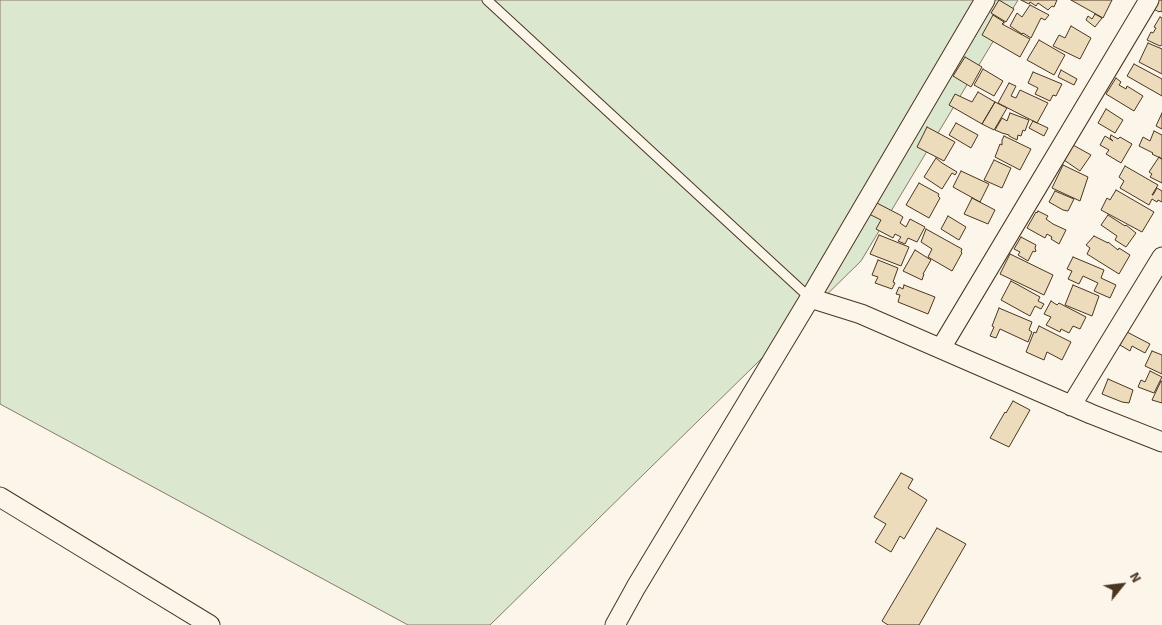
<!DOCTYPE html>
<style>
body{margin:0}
#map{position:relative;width:1162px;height:625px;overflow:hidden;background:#fbf6e9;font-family:"Source Sans 3",sans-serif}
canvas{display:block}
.north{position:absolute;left:1097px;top:560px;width:50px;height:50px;-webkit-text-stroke:4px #fbf6e9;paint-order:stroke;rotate:61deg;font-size:14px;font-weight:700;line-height:20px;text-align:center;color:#4a3520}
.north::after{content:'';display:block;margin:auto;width:18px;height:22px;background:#4a3520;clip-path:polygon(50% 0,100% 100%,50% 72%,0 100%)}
</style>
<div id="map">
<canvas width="1162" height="625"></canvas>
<div class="north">N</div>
</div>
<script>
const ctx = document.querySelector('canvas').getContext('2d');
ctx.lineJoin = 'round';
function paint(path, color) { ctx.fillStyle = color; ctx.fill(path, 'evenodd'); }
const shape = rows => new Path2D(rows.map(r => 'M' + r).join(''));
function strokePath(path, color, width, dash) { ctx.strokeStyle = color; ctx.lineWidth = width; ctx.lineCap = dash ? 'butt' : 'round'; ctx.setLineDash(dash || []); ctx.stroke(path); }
const green = shape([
 [0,0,1018,0,861,261,490,625,408,625,0,404,0,0]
]);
const building = shape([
 [999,0,1014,9,1006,22,991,13,999,0],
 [1021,0,1057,0,1054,7,1052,6,1048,10,1038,3,1036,6,1030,2,1029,4,1021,0],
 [1071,0,1112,0,1103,18,1071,0],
 [1157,0,1162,0,1162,12,1160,11,1159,12,1152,8,1157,0],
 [1030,5,1049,15,1045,20,1041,18,1031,38,1023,33,1022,34,1010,26,1017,13,1022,17,1030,5],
 [1095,14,1102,18,1095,27,1086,20,1088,16,1092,19,1095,14],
 [993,15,1004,22,1002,24,1030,39,1020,57,982,35,993,15],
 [1160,17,1162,18,1162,45,1160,46,1147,40,1151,32,1153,33,1156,28,1154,27,1160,17],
 [1071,26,1091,38,1080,59,1053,46,1059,35,1065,38,1071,26],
 [1039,40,1065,55,1054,75,1027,60,1039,40],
 [1148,43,1162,49,1162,74,1139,62,1148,43],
 [965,57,982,67,971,87,953,76,965,57],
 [1134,64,1162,79,1162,96,1127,76,1134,64],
 [983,69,1003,81,994,96,974,85,983,69],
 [1061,70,1077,79,1074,85,1058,77,1061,70],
 [1033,72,1062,84,1056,96,1053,95,1050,101,1035,94,1038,88,1028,83,1033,72],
 [1116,78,1121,82,1119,85,1126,89,1127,86,1143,96,1134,111,1106,94,1116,78],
 [1009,83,1016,86,1011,96,1016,98,1020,90,1048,103,1037,123,998,103,1009,83],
 [978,92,995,102,982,124,949,105,955,94,972,102,978,92],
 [995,102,1007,108,994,130,982,124,995,102],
 [1106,109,1123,120,1115,133,1098,123,1106,109],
 [1010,113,1029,120,1025,131,1023,130,1021,136,1018,135,1017,140,1009,136,1009,135,1002,133,995,130,1002,118,1007,121,1010,113],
 [1162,113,1162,129,1156,126,1162,113],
 [1033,121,1048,128,1044,136,1029,128,1033,121],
 [956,123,978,135,971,148,949,135,956,123],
 [927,127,955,142,944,161,917,147,927,127],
 [1154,131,1162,135,1162,159,1152,154,1153,153,1139,146,1143,137,1150,141,1154,131],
 [1111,135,1118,139,1120,137,1132,144,1121,163,1106,154,1109,150,1100,145,1105,136,1113,141,1110,138,1111,135],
 [1004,136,1031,149,1020,170,995,157,1000,144,1002,145,1002,140,1004,136],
 [1073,145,1091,155,1080,171,1064,160,1073,145],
 [1159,157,1162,159,1162,183,1150,177,1152,174,1149,172,1159,157],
 [936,158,942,163,957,172,955,175,952,173,942,189,924,177,936,158],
 [994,160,1011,168,1002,188,984,180,994,160],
 [1063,165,1088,177,1080,201,1052,188,1063,165],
 [1125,166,1158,185,1152,195,1153,195,1157,188,1162,191,1162,202,1158,200,1157,202,1152,199,1149,205,1120,188,1124,181,1119,177,1125,166],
 [961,171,989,184,980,202,953,187,961,171],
 [919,183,939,194,938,196,940,198,929,218,906,205,919,183],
 [1116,190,1154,212,1142,232,1101,210,1107,198,1110,200,1116,190],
 [1055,191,1074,199,1068,211,1063,210,1049,202,1055,191],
 [972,198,995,210,988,224,964,214,972,198],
 [875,202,900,215,903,217,900,223,906,227,910,219,925,227,917,242,908,238,905,244,898,241,901,237,895,234,893,238,876,229,881,220,869,214,875,202],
 [1038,211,1048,216,1046,219,1053,224,1066,230,1059,244,1051,239,1052,237,1047,234,1045,238,1027,228,1036,212,1037,213,1038,211],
 [1108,215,1125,226,1126,225,1136,233,1126,247,1115,240,1117,236,1101,225,1108,215],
 [948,216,966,227,959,240,941,229,948,216],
 [926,229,962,249,961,252,962,253,952,271,928,257,932,249,921,242,926,229],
 [879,235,909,247,901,266,870,254,879,235],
 [1094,236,1108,243,1108,242,1118,250,1119,248,1130,255,1119,274,1087,254,1090,248,1086,245,1094,236],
 [1021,237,1036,245,1035,248,1036,251,1035,252,1033,251,1028,261,1018,255,1020,252,1014,249,1021,237],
 [915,250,931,260,923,274,924,274,922,280,903,271,915,250],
 [1010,254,1053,275,1044,295,1000,274,1010,254],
 [1073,257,1104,270,1101,278,1116,285,1110,298,1094,291,1098,283,1083,276,1079,284,1068,279,1072,271,1067,269,1073,257],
 [878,260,898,268,893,282,895,283,892,289,875,283,878,277,872,275,878,260],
 [1011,281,1040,297,1038,301,1044,304,1041,309,1035,306,1030,316,1001,300,1011,281],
 [904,285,935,297,928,314,898,302,900,295,896,294,899,287,903,289,904,285],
 [1073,285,1099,296,1092,316,1065,305,1073,285],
 [1051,301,1057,305,1059,303,1086,317,1080,329,1073,326,1069,333,1061,329,1060,332,1046,325,1051,317,1044,314,1051,301],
 [999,308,1032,322,1029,330,1032,332,1028,342,1000,329,996,338,990,336,994,327,992,326,999,308],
 [1039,326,1071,342,1062,360,1047,352,1044,360,1026,352,1034,332,1036,333,1039,326],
 [1127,332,1150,344,1145,353,1132,346,1130,351,1120,345,1127,332],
 [1152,351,1162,355,1162,374,1145,366,1152,351],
 [1150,371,1162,377,1154,393,1138,387,1141,380,1145,382,1150,371],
 [1108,379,1133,390,1129,403,1122,402,1102,394,1108,379],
 [1161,381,1162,382,1162,403,1152,400,1161,381],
 [1013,401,1030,410,1009,447,990,438,1005,412,1006,413,1013,401],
 [901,473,913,479,908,488,927,500,904,539,900,536,891,552,875,542,886,524,874,517,901,473],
 [937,528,966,544,919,625,888,625,882,621,937,528]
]);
const service = shape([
 [487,0,810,298]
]);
const minor = shape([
 [810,298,861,314,1091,414,1162,442],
 [941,348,1149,0],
 [1071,406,1162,257],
 [0,497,210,625],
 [615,625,636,587,810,298,985,0]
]);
paint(green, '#dce7d0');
strokePath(green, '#887966', 1);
paint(building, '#ecdcbc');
strokePath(building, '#4a3520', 1);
strokePath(service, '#4a3520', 11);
strokePath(minor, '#4a3520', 21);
strokePath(service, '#fbf6e9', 9);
strokePath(minor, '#fbf6e9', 19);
</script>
